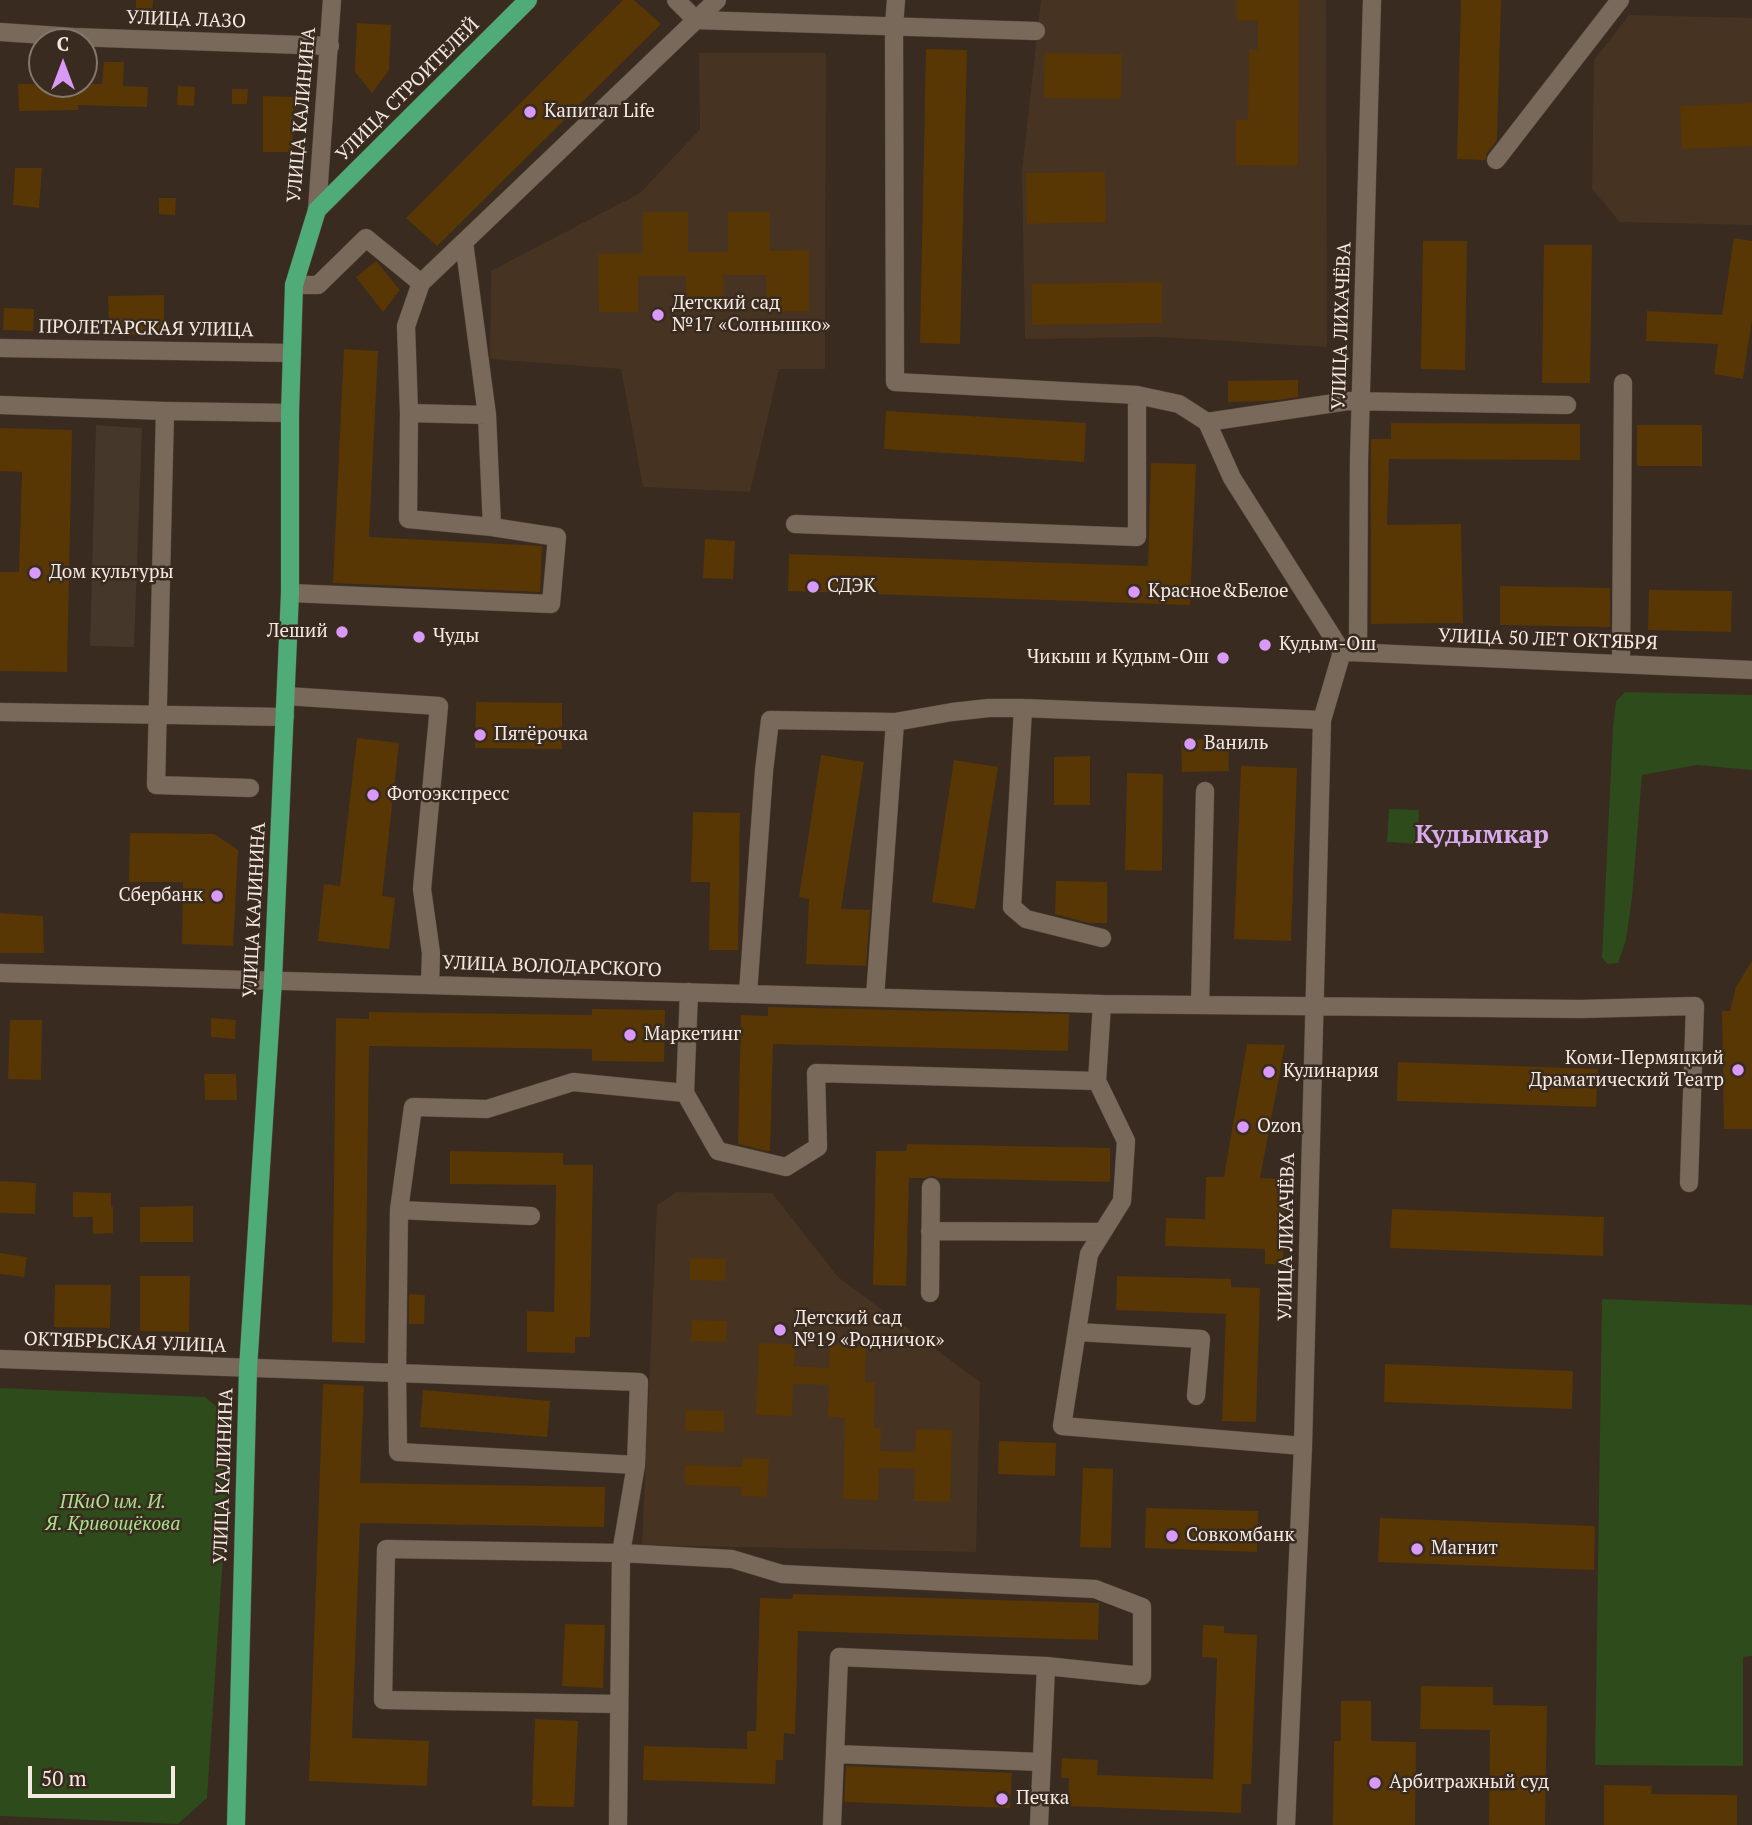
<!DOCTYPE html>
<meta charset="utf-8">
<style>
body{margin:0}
#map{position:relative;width:1752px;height:1825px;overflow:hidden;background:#392b1f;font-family:"PT Serif",serif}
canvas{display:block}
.north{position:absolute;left:28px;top:28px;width:70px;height:70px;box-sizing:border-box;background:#392b1f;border:2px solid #84776d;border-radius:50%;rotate:0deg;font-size:19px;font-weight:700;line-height:28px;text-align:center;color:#f4eae2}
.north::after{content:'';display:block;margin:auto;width:24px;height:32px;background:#d99af7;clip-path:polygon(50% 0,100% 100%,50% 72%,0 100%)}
.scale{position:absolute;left:28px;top:1766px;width:147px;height:32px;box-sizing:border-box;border:4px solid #f4eae2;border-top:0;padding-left:9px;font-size:21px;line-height:24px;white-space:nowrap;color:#f4eae2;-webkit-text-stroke:5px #392b1f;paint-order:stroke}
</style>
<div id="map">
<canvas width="1752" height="1825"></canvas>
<div class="north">С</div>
<div class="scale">50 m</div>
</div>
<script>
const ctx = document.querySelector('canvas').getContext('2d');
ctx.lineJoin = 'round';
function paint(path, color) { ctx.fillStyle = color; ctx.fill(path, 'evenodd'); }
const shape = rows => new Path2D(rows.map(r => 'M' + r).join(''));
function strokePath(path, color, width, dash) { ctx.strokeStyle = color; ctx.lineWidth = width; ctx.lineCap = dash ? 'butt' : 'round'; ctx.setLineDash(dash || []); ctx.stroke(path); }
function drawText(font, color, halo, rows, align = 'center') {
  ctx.font = font + ' "PT Serif",serif'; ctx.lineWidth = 5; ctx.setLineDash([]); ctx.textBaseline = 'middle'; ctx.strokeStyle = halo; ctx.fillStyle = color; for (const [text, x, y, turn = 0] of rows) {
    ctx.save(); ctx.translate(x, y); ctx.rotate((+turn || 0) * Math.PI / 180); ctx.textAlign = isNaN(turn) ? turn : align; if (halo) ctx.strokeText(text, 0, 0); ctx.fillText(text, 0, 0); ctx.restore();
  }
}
const commercial = shape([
 [96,425,142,428,134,647,90,646]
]);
const built = shape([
 [1041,0,1326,0,1327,347,1158,337,1025,339,1022,171],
 [1629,15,1752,18,1752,225,1620,222,1592,189,1594,60],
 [699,53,826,53,825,369,779,369,750,492,643,487,621,369,490,359,491,271,640,193,700,129],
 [677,1192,772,1193,838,1277,980,1382,976,1552,642,1545,657,1205]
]);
const green = shape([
 [1625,692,1752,695,1752,770,1697,765,1642,775,1632,898,1626,940,1618,963,1608,964,1602,958,1613,727,1616,701],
 [1389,809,1419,810,1418,844,1387,842],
 [1602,1299,1752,1305,1752,1656,1743,1657,1743,1766,1595,1765],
 [0,1388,205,1397,232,1420,207,1798,178,1824,0,1816]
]);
const building = shape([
 [136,0,153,0,152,16,136,16],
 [623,0,634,0,661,24,437,246,406,218],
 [1237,0,1299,0,1298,166,1236,165,1236,120,1248,120,1249,50,1258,50,1258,21,1237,20],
 [1461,0,1501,0,1497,140,1487,153,1485,160,1457,159],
 [357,23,391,25,389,70,372,93,355,72],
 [926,49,967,50,960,344,920,343],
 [1045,53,1122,54,1121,99,1044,98],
 [104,62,124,62,123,86,148,87,147,107,78,105,78,110,19,111,18,84,102,84],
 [178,86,195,87,194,106,177,105],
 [232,89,248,89,247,104,232,104],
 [263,96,294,97,292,152,263,152],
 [1752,103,1752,146,1682,149,1680,106],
 [15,168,42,168,39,208,13,205],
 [1105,172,1106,222,1027,224,1026,173],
 [159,198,176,198,175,215,159,214],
 [643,212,688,212,688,252,728,252,728,212,770,212,770,251,809,250,809,311,767,312,766,275,723,275,724,310,686,311,686,276,638,276,638,312,599,312,598,254,643,253],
 [1734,238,1752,241,1752,319,1743,379,1714,374,1718,344,1646,341,1647,311,1722,315],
 [1423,241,1467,241,1465,370,1421,369],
 [1544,245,1592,245,1590,383,1542,383],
 [376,261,400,290,383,312,356,277],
 [1162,282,1162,323,1032,325,1032,284],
 [164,295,164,335,109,335,108,296],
 [4,308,34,309,33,331,3,330],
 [344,349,378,351,369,537,542,546,540,592,333,583],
 [1298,380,1298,397,1270,401,1228,402,1228,381],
 [886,411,1086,423,1084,462,884,449],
 [1391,423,1580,424,1580,460,1389,459,1387,525,1461,524,1463,623,1371,624,1371,439,1391,439],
 [1637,425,1702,425,1702,466,1637,466],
 [0,428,72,430,67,672,0,671,0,572,19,572,22,472,0,471],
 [1151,463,1196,464,1190,605,788,591,789,554,1148,566],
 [705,539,735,541,733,579,703,578],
 [1500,586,1610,588,1610,627,1500,625],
 [1649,590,1732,591,1731,632,1648,630],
 [476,702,562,703,562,749,475,748],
 [357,738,399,743,382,896,395,898,389,949,318,941,324,884,340,886],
 [1228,739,1229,771,1182,772,1181,740],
 [821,755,864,762,841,909,870,910,866,966,806,964,809,899,799,897],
 [1090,756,1090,805,1054,805,1054,757],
 [954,760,998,767,975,909,932,902],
 [1241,766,1297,768,1291,941,1234,939],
 [1127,773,1163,774,1162,871,1125,870],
 [693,812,740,813,738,950,709,950,710,882,691,882],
 [130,833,214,834,238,850,233,946,182,944,183,882,129,882],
 [1056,881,1107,882,1107,923,1089,923,1055,914],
 [0,913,43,916,44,953,0,953],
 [1752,961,1752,1129,1724,1129,1722,1011,1730,1011,1736,987],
 [768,1007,1069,1014,1068,1051,773,1044,770,1151,767,1151,738,1144,741,1015,768,1016],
 [592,1009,665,1010,664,1062,592,1061,592,1049,369,1046,365,1343,332,1342,336,1018,369,1019,369,1012,592,1015],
 [211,1018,236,1020,235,1039,211,1037],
 [10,1020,42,1020,41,1080,8,1079],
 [1247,1044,1285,1045,1260,1178,1285,1179,1283,1265,1265,1264,1265,1249,1165,1246,1166,1218,1205,1219,1206,1177,1224,1177],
 [1398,1062,1598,1069,1596,1107,1397,1101],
 [204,1074,236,1074,237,1100,205,1100],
 [907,1144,1110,1148,1110,1182,938,1178,932,1176,924,1178,909,1178,906,1286,873,1285,876,1151,906,1151],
 [450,1151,563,1153,563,1165,593,1165,590,1337,575,1337,575,1353,527,1352,527,1311,554,1312,556,1185,450,1184],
 [0,1181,36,1183,35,1214,0,1213],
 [73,1192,111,1193,111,1207,113,1207,113,1233,93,1234,93,1217,73,1217],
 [193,1206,193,1242,140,1242,140,1207],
 [1392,1209,1604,1217,1603,1256,1390,1248],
 [0,1253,27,1257,24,1277,0,1274],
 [690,1258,726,1259,725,1281,690,1280],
 [140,1276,190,1276,189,1332,140,1331],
 [1117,1276,1231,1279,1231,1287,1260,1288,1256,1422,1222,1421,1226,1314,1116,1310],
 [55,1285,111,1285,110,1328,54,1327],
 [409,1294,425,1295,424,1324,409,1324],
 [692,1320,727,1321,726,1342,691,1341],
 [759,1343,795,1344,794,1366,829,1368,830,1345,866,1346,865,1382,875,1382,874,1428,881,1428,880,1451,915,1452,916,1429,952,1430,950,1502,914,1501,915,1469,879,1468,878,1500,843,1499,845,1418,828,1417,829,1385,793,1384,792,1416,756,1415],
 [1385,1364,1573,1371,1572,1409,1384,1402],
 [323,1384,364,1386,360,1483,605,1487,604,1527,360,1523,352,1738,429,1741,427,1786,309,1781],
 [423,1390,550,1401,547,1437,420,1427],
 [686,1410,724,1411,724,1432,685,1431],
 [999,1441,1056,1443,1055,1476,998,1474],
 [743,1458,769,1459,767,1497,741,1496,742,1487,685,1485,685,1465,742,1467],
 [1083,1468,1113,1469,1111,1548,1080,1547],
 [1146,1508,1258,1511,1257,1552,1145,1548],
 [1380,1518,1595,1526,1594,1570,1378,1562],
 [793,1594,1099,1603,1098,1640,798,1631,795,1734,784,1733,783,1760,776,1760,775,1784,643,1780,644,1746,747,1749,747,1731,756,1731,760,1598,792,1599],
 [565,1624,605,1625,603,1688,562,1686],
 [1203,1625,1224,1626,1224,1633,1257,1635,1251,1784,1242,1784,1241,1813,1068,1806,1069,1778,1061,1778,1062,1758,1098,1760,1097,1775,1213,1779,1217,1658,1202,1657],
 [1421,1686,1493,1687,1493,1705,1547,1706,1545,1825,1489,1825,1490,1730,1420,1729],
 [1341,1701,1371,1701,1371,1741,1416,1742,1415,1825,1333,1825,1334,1741,1341,1741],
 [535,1719,578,1721,574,1807,532,1806],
 [846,1766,1012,1773,1010,1808,844,1802],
 [1604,1785,1652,1786,1651,1794,1737,1795,1737,1825,1604,1825]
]);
const minor = shape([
 [717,0,696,20,1036,31],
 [896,0,894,26,895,382,1137,395,1179,404,1207,422,1232,478,1342,652],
 [0,32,74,37,330,46],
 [1496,160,1620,0],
 [317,210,332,0],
 [421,283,406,326,409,413,408,519,492,527],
 [294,285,318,285,366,238,421,283,464,242],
 [0,348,292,353],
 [0,405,165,411,290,413],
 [165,411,156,785,250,788],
 [409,413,487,415],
 [1207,422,1348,401,1567,405],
 [795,524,1137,537,1137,395],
 [290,593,551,604,557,537,492,527,487,415,464,242,696,20,676,0],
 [1349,652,1752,670],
 [1358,652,1359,460,1372,0],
 [1621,664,1623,383],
 [286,696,439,706,422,889,431,953,430,984],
 [1023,708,1012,907,1026,919,1102,938],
 [0,712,285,717],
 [0,973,1102,1004,1580,1009,1695,1006,1689,1183],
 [689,992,685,1093,718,1151,786,1167,818,1147,816,1073,1097,1081,1102,1004],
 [748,993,764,771,770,720,895,722,952,712,989,708,1023,708,1322,720],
 [875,997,895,722],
 [1200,1005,1205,791],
 [1097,1081,1126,1141,1122,1201,1089,1254,1062,1426,1303,1446],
 [399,1210,531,1216],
 [930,1231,1103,1232],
 [930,1293,931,1187],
 [1077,1332,1201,1339,1196,1396],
 [0,1359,397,1373,398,1452,636,1465,621,1553,618,1825],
 [636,1465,639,1382,397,1373,399,1210,413,1107,487,1109,573,1082,685,1093],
 [619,1704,383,1700,386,1549,621,1553,732,1559,782,1574,1095,1589,1142,1607,1142,1676,1046,1666,1039,1825],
 [835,1754,1042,1762],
 [832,1825,839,1657,1046,1666],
 [1286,1825,1303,1446,1322,720,1342,652]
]);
const major = shape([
 [236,1825,248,1369,273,980,290,593,290,413,294,285,317,210,528,0]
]);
const markers = [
 [530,112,7,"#d99af7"],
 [658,315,7,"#d99af7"],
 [35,573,7,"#d99af7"],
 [813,587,7,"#d99af7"],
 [1134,592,7,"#d99af7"],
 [342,632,7,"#d99af7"],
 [419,637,7,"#d99af7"],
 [1265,645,7,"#d99af7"],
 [1223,658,7,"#d99af7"],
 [480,735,7,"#d99af7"],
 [1190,744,7,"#d99af7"],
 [373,795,7,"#d99af7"],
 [217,896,7,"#d99af7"],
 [630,1035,7,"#d99af7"],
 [1738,1070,7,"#d99af7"],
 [1269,1072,7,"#d99af7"],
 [1243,1127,7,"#d99af7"],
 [780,1330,7,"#d99af7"],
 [1172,1536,7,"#d99af7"],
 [1417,1549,7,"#d99af7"],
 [1375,1783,7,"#d99af7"],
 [1002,1799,7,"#d99af7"]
];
const streetNames = [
 ["УЛИЦА ЛАЗО",186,20,2],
 ["УЛИЦА СТРОИТЕЛЕЙ",408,90,-45],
 ["УЛИЦА КАЛИНИНА",302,115,-85],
 ["УЛИЦА ЛИХАЧЁВА",1342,326,-88],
 ["ПРОЛЕТАРСКАЯ УЛИЦА",146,329,1],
 ["УЛИЦА 50 ЛЕТ ОКТЯБРЯ",1548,640,2],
 ["УЛИЦА КАЛИНИНА",255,910,-87],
 ["УЛИЦА ВОЛОДАРСКОГО",552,967,2],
 ["УЛИЦА ЛИХАЧЁВА",1287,1237,-89],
 ["ОКТЯБРЬСКАЯ УЛИЦА",125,1343,2],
 ["УЛИЦА КАЛИНИНА",224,1476,-88]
];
const poiNames = [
 ["Капитал Life",544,112],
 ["Детский сад",672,304],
 ["№17 «Солнышко»",672,326],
 ["Дом культуры",49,573],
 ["СДЭК",827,587],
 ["Красное&Белое",1148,592],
 ["Леший",328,632,"right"],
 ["Чуды",433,637],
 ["Кудым-Ош",1279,645],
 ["Чикыш и Кудым-Ош",1209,658,"right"],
 ["Пятёрочка",494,735],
 ["Ваниль",1204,744],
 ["Фотоэкспресс",387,795],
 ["Сбербанк",203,896,"right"],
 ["Маркетинг",644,1035],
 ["Коми-Пермяцкий",1724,1059,"right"],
 ["Драматический Театр",1724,1081,"right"],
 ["Кулинария",1283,1072],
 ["Ozon",1257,1127],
 ["Детский сад",794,1319],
 ["№19 «Родничок»",794,1341],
 ["Совкомбанк",1186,1536],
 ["Магнит",1431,1549],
 ["Арбитражный суд",1389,1783],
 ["Печка",1016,1799]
];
const parkNames = [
 ["ПКиО им. И.",113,1503],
 ["Я. Кривощёкова",113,1525]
];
const districtNames = [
 ["Кудымкар",1482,836]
];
paint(commercial, '#45372a');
paint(built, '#463322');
paint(green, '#2d4b1b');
paint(building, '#583704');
strokePath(minor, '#53473c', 19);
strokePath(major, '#53473c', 19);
strokePath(minor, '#79695b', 18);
strokePath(major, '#4fab78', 18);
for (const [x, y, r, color] of markers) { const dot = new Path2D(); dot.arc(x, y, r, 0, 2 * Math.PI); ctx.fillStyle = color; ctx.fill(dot); strokePath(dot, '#392b1f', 2.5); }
drawText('19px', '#f4eae2', '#392b1f', streetNames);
drawText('19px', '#f4eae2', '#392b1f', poiNames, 'left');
drawText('italic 19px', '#aae18c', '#392b1f', parkNames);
drawText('bold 26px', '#d7abeb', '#392b1f', districtNames);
</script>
